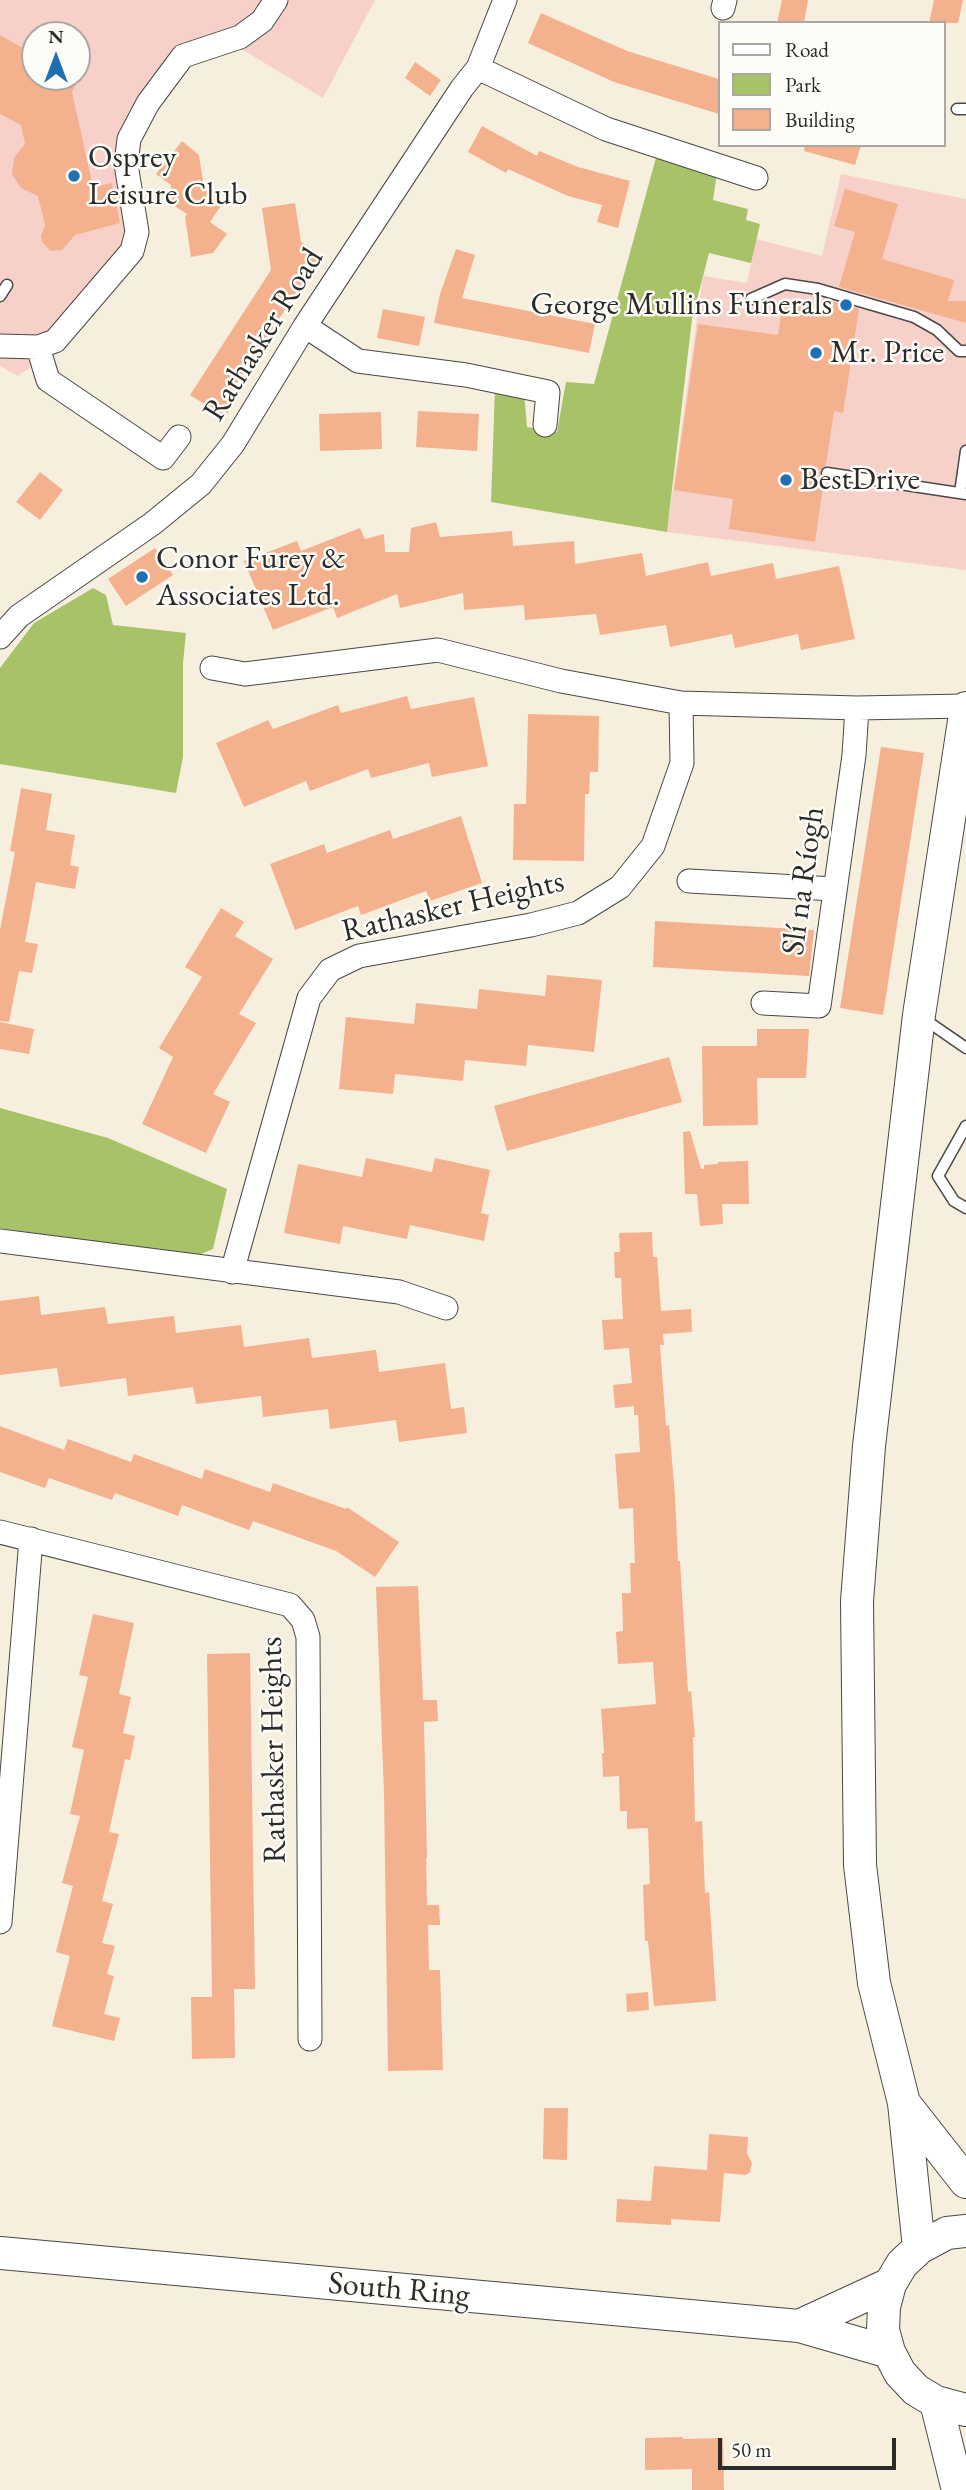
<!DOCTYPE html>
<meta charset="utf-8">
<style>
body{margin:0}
#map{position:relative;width:966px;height:2490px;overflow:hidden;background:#f6efde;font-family:"EB Garamond",serif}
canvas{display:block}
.legend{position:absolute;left:718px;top:21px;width:228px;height:126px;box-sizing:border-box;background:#fdfcf7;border:2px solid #a9a8a5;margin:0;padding:9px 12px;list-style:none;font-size:21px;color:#2b2b2b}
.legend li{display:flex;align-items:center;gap:14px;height:35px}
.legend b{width:35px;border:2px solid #a9a8a5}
.north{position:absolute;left:21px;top:21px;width:70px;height:70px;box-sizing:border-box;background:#fdfcf7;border:2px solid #a9a8a5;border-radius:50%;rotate:0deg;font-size:19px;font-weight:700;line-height:28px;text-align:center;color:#2b2b2b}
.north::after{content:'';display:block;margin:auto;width:24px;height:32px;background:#1f6fb2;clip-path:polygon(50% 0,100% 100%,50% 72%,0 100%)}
.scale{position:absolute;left:718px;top:2438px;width:178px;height:32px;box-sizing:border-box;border:4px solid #2b2b2b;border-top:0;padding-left:9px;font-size:21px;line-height:24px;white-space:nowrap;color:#2b2b2b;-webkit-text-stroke:5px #fdfcf7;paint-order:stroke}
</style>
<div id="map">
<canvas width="966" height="2490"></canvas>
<ul class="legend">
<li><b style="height:9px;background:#fff"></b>Road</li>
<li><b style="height:19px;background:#a8c268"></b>Park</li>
<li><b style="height:19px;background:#f3b18e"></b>Building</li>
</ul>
<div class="north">N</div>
<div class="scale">50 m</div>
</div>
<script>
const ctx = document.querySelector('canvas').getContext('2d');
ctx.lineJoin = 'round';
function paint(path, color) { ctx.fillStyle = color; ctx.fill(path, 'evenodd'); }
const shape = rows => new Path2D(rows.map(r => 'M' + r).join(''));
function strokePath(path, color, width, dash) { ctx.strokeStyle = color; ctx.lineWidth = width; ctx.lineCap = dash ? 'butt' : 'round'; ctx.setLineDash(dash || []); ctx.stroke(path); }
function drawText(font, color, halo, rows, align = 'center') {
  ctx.font = font + ' "EB Garamond",serif'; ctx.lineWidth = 5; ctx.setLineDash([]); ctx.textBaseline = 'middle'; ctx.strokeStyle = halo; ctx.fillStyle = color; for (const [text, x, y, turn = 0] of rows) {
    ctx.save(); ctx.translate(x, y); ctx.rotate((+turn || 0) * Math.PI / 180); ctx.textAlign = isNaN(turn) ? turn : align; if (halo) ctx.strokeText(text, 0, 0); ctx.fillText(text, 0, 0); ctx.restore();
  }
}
const built = shape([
 [0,0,375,0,323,98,241,49,188,64,157,107,142,139,137,163,148,231,144,249,57,349,18,376,0,366],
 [35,35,77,35,77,77,35,77],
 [841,174,966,199,966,570,667,532,703,276,747,283,756,239,822,256]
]);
const green = shape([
 [657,154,717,173,713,200,748,209,746,220,760,224,751,263,709,253,692,319,667,532,491,502,495,388,524,392,527,427,557,432,566,382,594,384],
 [93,588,106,595,113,625,186,633,183,663,183,757,176,793,0,764,0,668,34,623],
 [0,1108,108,1138,227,1189,213,1249,193,1257,0,1228]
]);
const building = shape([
 [782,0,808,0,804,23,777,23],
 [934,0,963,0,958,23,929,23],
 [541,13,627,51,719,79,719,114,614,82,528,43],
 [0,35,35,55,35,77,79,77,72,92,93,187,112,183,120,223,75,235,62,250,51,251,42,242,41,236,45,225,38,196,21,188,12,174,14,158,25,144,21,125,0,114],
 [415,62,441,80,430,96,405,78],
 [482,126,537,156,539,151,578,167,630,181,618,228,597,222,602,205,568,196,508,169,506,173,468,152],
 [182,141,199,155,204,188,224,201,210,222,227,234,213,253,191,257,185,217,187,214,173,205,170,199,171,185,156,174],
 [805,145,861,145,855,165,804,151],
 [845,189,898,204,882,259,954,280,948,301,966,301,966,323,839,287,855,232,834,226],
 [295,203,301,242,321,255,229,395,237,400,225,417,190,395,271,270,262,208],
 [456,249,475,255,462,298,595,324,589,353,434,323,440,294],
 [783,300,833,307,834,302,859,309,843,413,834,411,826,465,819,471,820,476,824,480,815,542,729,529,733,499,674,490,698,324,778,335],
 [383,309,425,317,419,346,377,338],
 [418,411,479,414,477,451,416,447],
 [381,412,382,449,320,451,319,414],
 [40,472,63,490,40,520,16,502],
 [436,522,440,537,512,531,513,546,574,541,575,564,642,553,646,576,708,562,711,576,773,563,776,579,839,566,855,639,801,650,798,634,735,648,732,634,670,647,666,625,600,635,596,614,525,620,524,605,464,610,463,593,400,608,397,594,337,618,333,607,273,630,244,561,297,541,301,551,360,528,365,539,384,534,385,552,409,552,411,528],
 [155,548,173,575,126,606,108,579],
 [407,696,411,709,474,697,488,766,432,777,429,763,371,778,368,769,310,791,306,781,244,807,216,743,268,720,273,729,338,705,341,713],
 [528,714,599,716,598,772,590,772,589,794,585,794,584,861,513,860,514,804,526,804],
 [881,747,924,753,883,1015,840,1008],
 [21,788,52,794,46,830,75,835,70,865,79,867,75,889,36,882,25,942,38,944,32,973,19,971,9,1022,0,1021,0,930,15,852,10,851],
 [461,816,482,883,430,901,426,891,361,915,358,906,295,930,270,864,324,844,327,853,390,830,393,839],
 [221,908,244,922,235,936,273,959,239,1014,256,1023,213,1094,230,1102,206,1153,142,1124,173,1057,159,1048,202,977,185,967],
 [655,921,814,930,809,976,653,967],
 [547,975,602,980,594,1052,528,1045,526,1066,465,1060,463,1081,395,1074,393,1094,339,1089,346,1017,414,1024,416,1003,477,1009,479,989,545,996],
 [0,1022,34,1029,29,1054,0,1049],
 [757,1029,809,1029,806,1078,757,1078,758,1125,703,1126,702,1046,757,1046],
 [669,1057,682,1102,507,1151,494,1106],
 [690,1131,701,1169,704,1169,704,1165,718,1164,718,1162,748,1161,749,1204,722,1204,723,1224,700,1226,697,1194,685,1194,683,1132],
 [366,1158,432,1172,435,1158,490,1170,481,1213,489,1215,484,1241,410,1225,407,1239,343,1226,340,1244,284,1233,298,1164,362,1177],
 [652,1232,653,1257,657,1257,661,1311,691,1309,692,1332,663,1334,664,1345,660,1345,666,1426,669,1425,675,1496,678,1561,680,1561,688,1692,691,1691,695,1737,693,1737,695,1822,702,1821,705,1893,709,1892,716,2001,654,2006,648,1941,645,1941,643,1885,650,1884,648,1828,627,1829,627,1811,620,1811,619,1776,603,1777,602,1753,604,1753,601,1709,656,1704,653,1662,618,1664,616,1632,623,1631,622,1593,631,1593,630,1563,635,1563,633,1508,619,1509,615,1454,640,1452,638,1415,634,1415,634,1406,615,1408,613,1385,632,1383,629,1348,604,1350,602,1320,623,1319,621,1278,615,1278,614,1252,620,1252,619,1233],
 [39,1296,41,1315,105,1307,108,1324,174,1316,176,1333,241,1325,244,1347,309,1338,312,1358,376,1350,379,1372,445,1363,451,1409,464,1407,467,1433,399,1442,396,1420,330,1429,328,1409,263,1417,261,1396,196,1404,193,1387,128,1396,126,1378,60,1387,57,1368,0,1375,0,1301],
 [0,1426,64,1450,68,1439,131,1462,134,1454,202,1479,205,1469,270,1492,273,1483,346,1509,347,1507,399,1542,375,1577,336,1551,253,1521,249,1530,182,1505,178,1516,115,1493,112,1500,49,1478,45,1488,0,1472],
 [418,1586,423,1700,437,1700,438,1721,424,1722,427,1858,426,1858,427,1905,439,1905,440,1925,428,1925,429,1970,440,1970,443,2070,388,2071,384,1793,376,1587],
 [93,1614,134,1623,119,1694,131,1697,123,1733,135,1736,130,1760,125,1759,109,1832,119,1834,102,1901,113,1904,102,1943,115,1946,107,1974,114,1976,104,2014,120,2018,114,2041,52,2026,70,1956,56,1952,73,1886,62,1883,80,1816,70,1814,84,1750,72,1747,88,1677,79,1675],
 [250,1653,255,1989,234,1989,235,2058,192,2059,191,1997,212,1997,207,1654],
 [648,1992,649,2010,627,2012,626,1994],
 [544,2108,568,2108,567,2160,543,2159],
 [709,2134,748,2137,747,2153,752,2163,750,2172,746,2175,724,2173,720,2222,671,2219,671,2225,616,2222,617,2199,651,2201,654,2166,707,2170],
 [683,2437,683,2439,723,2438,724,2490,692,2490,692,2469,645,2470,645,2438]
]);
const lane = shape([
 [957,109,966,109],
 [0,296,7,285],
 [751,299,785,284,818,289,914,317,937,330,959,351,966,351],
 [827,473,966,494],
 [960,493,966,451],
 [924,1019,966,1048],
 [966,1126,938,1176,954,1201,966,1208]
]);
const street = shape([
 [723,8,725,0],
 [478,68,606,129,756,178],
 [305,326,358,361,466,375,548,392,545,425],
 [0,346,38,347,55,341,132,251,137,232,126,164,129,139,148,103,183,56,240,37,262,21,276,0],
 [38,347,48,380,163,458,179,437],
 [0,637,19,616,152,524,201,484,233,444,305,326,462,88,478,68,505,0],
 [212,668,245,674,438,650,561,681,681,703,857,708,966,706],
 [689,881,834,889],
 [763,1003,819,1006,854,755,857,708],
 [0,1241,399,1292,446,1308],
 [232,1272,309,998,330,970,359,956,531,925,578,913,620,887,653,846,682,763,681,703],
 [0,1532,290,1605,303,1620,308,1637,310,2039],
 [0,1922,31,1539]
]);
const secondary = shape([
 [904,2103,966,2182],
 [966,2231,947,2233,919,2248,902,2264,890,2284,884,2307,883,2330,889,2352,900,2373,916,2390,936,2402,966,2410],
 [919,2248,904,2103,874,1983,860,1865,857,1601,869,1446,919,1015,966,708],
 [0,2253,799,2326,889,2352],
 [799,2326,890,2284],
 [936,2402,958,2490]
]);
const markers = [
 [74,176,7,"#1f6fb2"],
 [846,305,7,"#1f6fb2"],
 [816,353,7,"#1f6fb2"],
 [786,480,7,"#1f6fb2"],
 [142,577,7,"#1f6fb2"]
];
const poiNames = [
 ["Osprey",88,158],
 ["Leisure Club",88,195],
 ["George Mullins Funerals",832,305,"right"],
 ["Mr. Price",830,353],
 ["BestDrive",800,480],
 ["Conor Furey &",156,559],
 ["Associates Ltd.",156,596]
];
const streetNames = [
 ["Rathasker Road",264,335,-58],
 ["Slí na Ríogh",804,881,-82],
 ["Rathasker Heights",453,907,-13],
 ["Rathasker Heights",274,1750,-91],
 ["South Ring",399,2290,5]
];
paint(built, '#f7d1c9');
paint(green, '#a8c268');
paint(building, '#f3b18e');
strokePath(lane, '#494846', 13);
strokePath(street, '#494846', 25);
strokePath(secondary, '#494846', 34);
strokePath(lane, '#fff', 10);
strokePath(street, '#fff', 23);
strokePath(secondary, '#fff', 32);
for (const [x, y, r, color] of markers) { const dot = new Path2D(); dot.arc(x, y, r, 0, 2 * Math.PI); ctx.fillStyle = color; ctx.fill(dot); strokePath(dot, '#fdfcf7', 2.5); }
drawText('32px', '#2b2b2b', '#fdfcf7', poiNames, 'left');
drawText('32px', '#2b2b2b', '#fdfcf7', streetNames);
</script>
